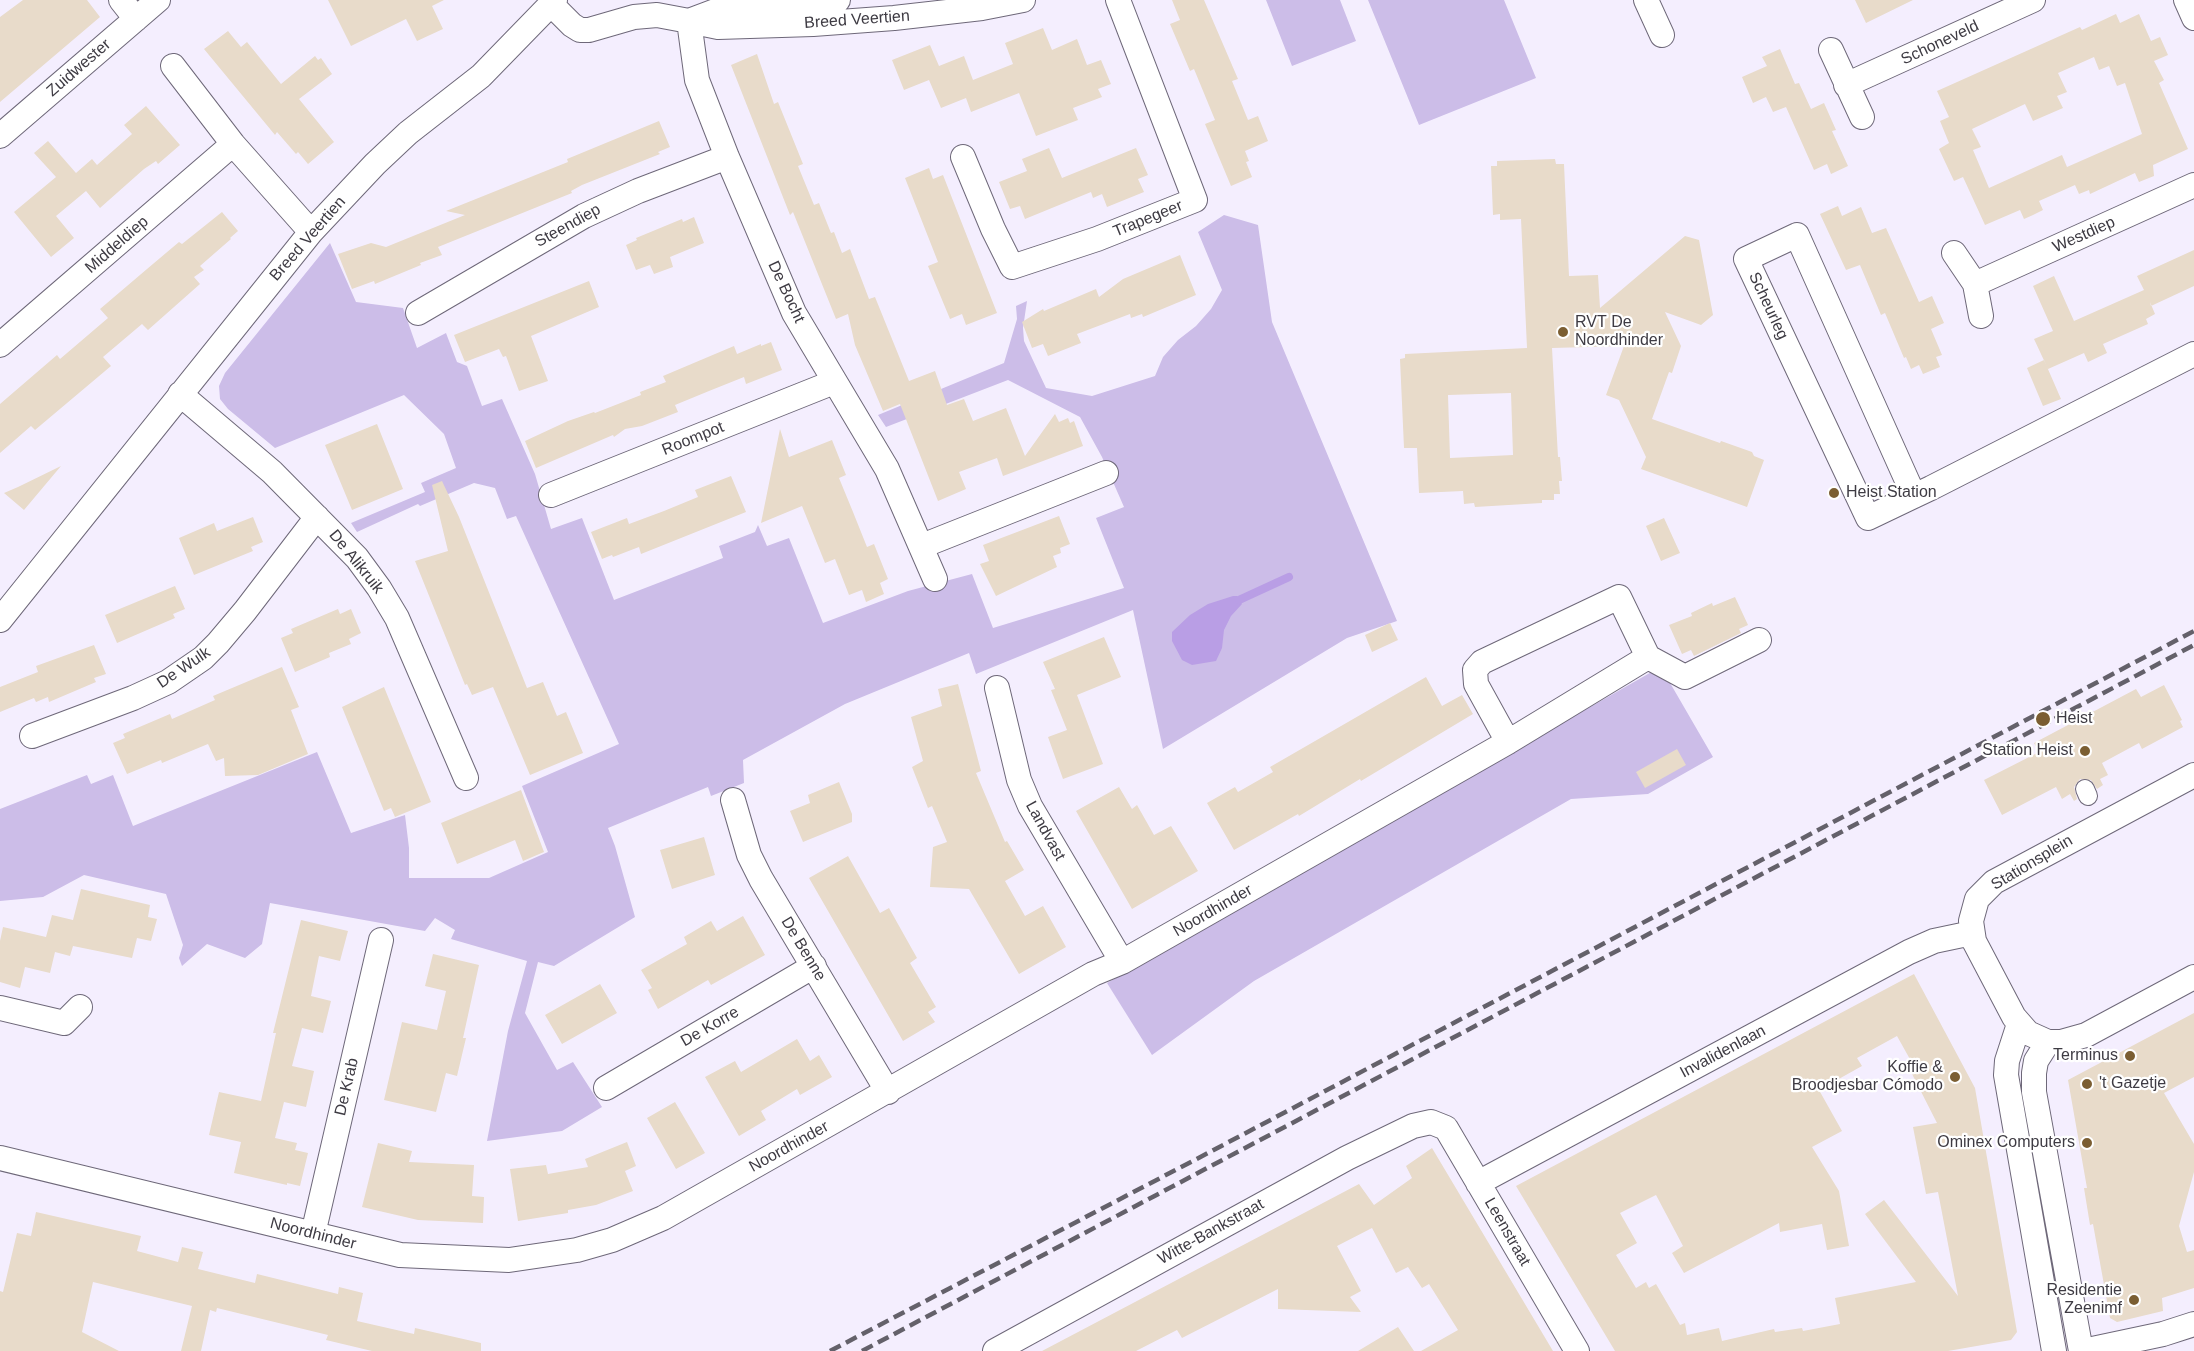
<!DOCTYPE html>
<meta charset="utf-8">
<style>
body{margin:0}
canvas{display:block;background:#f4eefe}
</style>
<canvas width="2194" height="1351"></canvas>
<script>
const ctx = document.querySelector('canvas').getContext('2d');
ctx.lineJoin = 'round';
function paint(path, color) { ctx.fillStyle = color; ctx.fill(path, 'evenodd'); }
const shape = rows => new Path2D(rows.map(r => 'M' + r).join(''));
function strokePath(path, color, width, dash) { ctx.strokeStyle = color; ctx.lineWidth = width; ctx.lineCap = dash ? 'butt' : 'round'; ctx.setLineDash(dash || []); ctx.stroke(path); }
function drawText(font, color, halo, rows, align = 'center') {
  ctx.font = font + ' Arial,sans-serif'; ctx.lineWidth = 4.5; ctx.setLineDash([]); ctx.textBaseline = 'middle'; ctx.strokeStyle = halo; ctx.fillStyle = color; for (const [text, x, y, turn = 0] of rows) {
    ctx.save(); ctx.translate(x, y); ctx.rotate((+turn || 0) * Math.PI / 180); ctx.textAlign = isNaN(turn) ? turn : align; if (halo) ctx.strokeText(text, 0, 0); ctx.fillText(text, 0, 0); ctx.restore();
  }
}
const green = shape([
 [1266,0,1340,0,1356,41,1292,66],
 [1368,0,1504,0,1536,78,1419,125],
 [1224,215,1258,225,1272,322,1397,621,1347,638,1163,749,1133,610,976,674,969,653,845,704,743,760,744,783,711,796,708,787,608,828,615,846,635,917,554,966,538,962,525,1013,557,1070,573,1062,602,1107,562,1131,487,1141,508,1031,527,961,451,939,455,930,435,918,425,931,270,903,262,944,245,958,207,944,182,966,179,958,183,945,166,894,84,875,43,897,0,901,0,809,87,775,91,784,113,775,133,826,317,752,351,833,405,815,409,848,409,878,489,878,548,852,522,786,619,744,516,516,507,519,495,488,474,483,420,506,418,504,357,532,351,523,425,492,421,483,456,468,444,434,404,395,275,448,228,409,220,399,219,386,225,373,330,243,356,302,403,308,417,348,446,333,457,362,467,366,482,406,502,399,535,474,551,529,582,518,614,600,723,558,719,546,755,532,758,525,767,546,789,538,823,623,908,591,972,574,993,628,1124,588,1096,518,1124,507,1102,457,1080,417,1008,380,886,427,878,415,1004,363,1017,319,1016,306,1027,301,1023,328,1024,341,1046,388,1092,396,1155,376,1163,357,1178,340,1196,326,1211,309,1222,290,1198,232],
 [1655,670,1666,676,1713,757,1648,794,1571,799,1254,981,1152,1055,1107,983]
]);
const water = shape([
 [1233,596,1237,596,1242,604,1231,616,1224,630,1222,648,1216,661,1192,665,1182,660,1172,641,1172,632,1190,615,1208,604]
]);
const stream = shape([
 [1239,600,1289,577]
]);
const building = shape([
 [23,0,87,0,100,17,0,102,0,17],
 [328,0,444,0,432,6,443,29,417,41,406,19,351,46],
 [1172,0,1204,0,1238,79,1232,81,1248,120,1258,116,1268,141,1245,151,1249,161,1246,162,1252,177,1231,186,1205,124,1215,120,1194,69,1190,71,1170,24,1180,20],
 [1855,0,1913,0,1866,23],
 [2116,14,2120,23,2139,14,2151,41,2160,37,2168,55,2154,61,2164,80,2159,83,2188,149,2153,165,2154,176,2139,182,2135,173,2090,194,2089,190,2079,194,2075,185,2039,201,2043,210,2033,215,2024,219,2020,210,1985,225,1963,177,1954,181,1939,149,1949,143,1940,121,1949,117,1937,91,2080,27,2082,30],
 [2094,57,2099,70,2109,66,2117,86,2125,83,2142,134,2067,167,2062,155,1989,188,1973,150,1981,147,1972,129,2025,104,2033,121,2063,108,2057,96,2067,92,2058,73],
 [1043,28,1052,50,1077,39,1087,65,1101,60,1111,84,1098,89,1102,97,1073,108,1078,120,1036,136,1019,93,971,112,966,98,941,108,929,80,904,90,892,60,930,45,939,66,964,56,973,80,1013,64,1005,43],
 [228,31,241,47,247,42,281,84,315,56,318,60,321,58,332,74,299,99,334,142,308,164,298,152,296,154,277,132,275,135,204,49],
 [1780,49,1795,84,1799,83,1811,109,1824,103,1836,130,1832,131,1848,166,1831,174,1827,164,1814,170,1786,107,1773,112,1766,97,1753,103,1742,77,1767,66,1762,57],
 [757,54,774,104,778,102,803,164,798,166,814,205,819,203,831,233,834,232,842,253,850,249,869,299,875,297,909,381,935,371,947,405,964,399,973,421,1006,408,1025,456,1055,414,1059,422,1068,418,1070,423,1074,421,1083,446,1003,476,997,458,959,472,966,489,938,501,900,404,883,411,855,345,848,314,836,319,793,212,790,215,731,65],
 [146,106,180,145,158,164,156,161,144,169,100,208,86,191,56,216,74,238,51,257,14,212,56,177,34,153,48,141,76,173,92,159,97,165,132,134,124,125],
 [659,121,670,147,658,152,660,154,582,185,571,191,572,193,438,247,442,255,420,263,421,265,375,284,374,281,352,289,338,254,371,243,386,247,465,215,446,211,568,162,567,159],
 [1049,148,1062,178,1136,148,1148,175,1138,179,1144,192,1107,207,1102,194,1093,198,1091,192,1025,219,1020,206,1010,209,999,182,1027,171,1022,159],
 [1555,159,1556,164,1564,164,1569,276,1598,275,1600,308,1685,236,1699,240,1713,315,1701,325,1665,312,1681,346,1672,373,1669,372,1652,419,1720,443,1721,441,1752,452,1754,456,1764,460,1747,507,1641,469,1646,457,1619,400,1606,395,1624,346,1552,348,1558,457,1560,457,1562,481,1559,481,1560,494,1554,494,1554,500,1542,500,1542,503,1475,507,1474,503,1464,504,1463,491,1419,493,1417,448,1404,448,1400,359,1405,358,1405,354,1527,348,1521,219,1500,220,1500,214,1493,215,1491,166,1497,166,1497,161],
 [1511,393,1513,455,1450,458,1448,395],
 [929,168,933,179,943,175,997,313,966,325,962,314,950,319,928,266,938,262,905,178],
 [1838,206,1842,216,1861,207,1872,233,1886,228,1919,302,1932,296,1944,323,1931,329,1942,355,1936,357,1940,367,1923,374,1919,365,1911,369,1906,357,1904,358,1885,313,1881,315,1860,265,1846,270,1820,214],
 [222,212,238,231,230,238,231,239,200,266,204,270,194,277,200,284,148,330,142,324,103,357,111,366,35,430,31,426,0,453,0,404,57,355,60,359,108,318,100,309,147,269,179,242,182,244],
 [694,217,704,243,670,257,673,267,654,274,650,265,636,270,626,245,637,240,636,238,682,219,683,222],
 [2194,250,2194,286,2151,306,2150,302,2155,314,2146,319,2148,324,2103,344,2107,353,2088,362,2084,353,2048,369,2034,339,2053,331,2033,286,2054,276,2074,321,2144,290,2137,276],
 [1180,255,1196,295,1143,317,1142,314,1131,318,1130,314,1077,334,1081,343,1048,356,1043,344,1032,348,1022,322,1043,309,1044,311,1096,289,1099,297,1123,279],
 [589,281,599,307,531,336,548,381,519,391,506,356,503,357,499,349,465,362,454,335],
 [771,342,782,370,746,384,744,377,709,391,675,405,678,412,642,426,625,429,614,437,613,435,536,468,525,441,568,421,594,412,595,413,641,395,640,392,666,382,663,376,734,346,737,354,761,344,761,346],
 [2044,360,2061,399,2043,406,2027,368],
 [377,424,403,489,352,510,325,445],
 [780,429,789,457,832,440,846,475,839,478,853,512,867,547,874,544,888,579,880,583,884,594,866,602,862,590,849,595,835,559,825,563,802,506,761,523],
 [61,466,24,510,4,493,18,487],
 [731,476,746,512,641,554,639,547,613,557,612,555,602,559,591,532,627,518,629,524,664,511,698,497,695,490],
 [442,481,459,517,527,688,543,682,557,716,566,712,583,753,530,775,493,687,472,695,467,684,465,685,415,561,448,551,432,485],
 [1059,516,1070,544,1060,548,1061,553,1053,556,1057,567,996,596,980,564,989,561,983,545],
 [253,517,263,542,251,547,253,551,194,575,179,538,214,523,217,531],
 [1664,518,1680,553,1661,561,1646,526],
 [175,586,185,609,173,614,175,618,117,643,105,615],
 [1735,597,1748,625,1739,629,1741,633,1694,656,1691,650,1682,654,1669,625,1692,616,1691,613,1712,603,1713,606],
 [338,609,340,614,351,609,361,633,349,639,351,644,329,653,330,657,295,672,281,638,293,633,291,629],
 [1390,623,1398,640,1372,652,1365,635],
 [1104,637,1121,677,1077,695,1103,764,1063,779,1048,737,1067,730,1051,690,1055,689,1043,662],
 [94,645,106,674,94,678,96,682,49,702,48,697,36,702,34,698,0,712,0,687,38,672,36,666],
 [282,667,299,707,291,710,308,754,258,775,225,776,224,758,216,761,208,744,162,763,161,760,127,774,113,743,125,738,123,734,170,714,172,719,215,700,213,696],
 [1426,677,1442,706,1462,695,1473,714,1361,781,1360,779,1299,816,1298,814,1234,850,1207,803,1235,787,1238,792,1273,772,1270,767],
 [958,684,981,771,976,773,1005,842,1007,841,1024,870,1005,881,1025,916,1043,906,1066,947,1019,974,969,889,930,887,933,847,947,842,932,806,928,808,912,767,923,761,911,717,942,706,938,689],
 [2164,685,2182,720,2180,721,2183,727,2142,749,2139,743,2102,763,2108,775,2100,779,2103,785,2097,789,2091,780,2080,779,2074,787,2077,799,2074,801,2070,794,2062,799,2056,787,2002,815,1984,780,2039,752,2034,743,2136,689,2141,697],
 [384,687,431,802,395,817,391,808,384,811,342,707],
 [1677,749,1686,765,1645,788,1636,772],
 [839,782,852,814,852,822,803,842,790,811,810,803,808,795],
 [1119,787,1132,809,1137,805,1154,835,1171,826,1198,871,1132,909,1076,811],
 [521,790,544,852,523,861,515,840,457,864,441,823],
 [704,837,715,875,672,889,660,850],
 [848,856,880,913,889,908,917,958,910,963,936,1007,928,1012,935,1022,903,1041,809,878],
 [81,889,150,905,148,917,157,919,151,941,137,938,132,958,73,946,70,956,55,952,50,973,25,967,20,988,0,982,0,941,3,927,46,937,52,915,73,920],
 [743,916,765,955,711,985,708,980,658,1009,648,990,652,988,641,970,687,944,684,937,711,921,717,931],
 [301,920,348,931,340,961,319,956,311,996,331,1001,323,1033,302,1028,292,1066,314,1071,306,1107,284,1102,275,1138,297,1143,295,1150,308,1153,300,1186,287,1183,287,1185,234,1173,241,1142,209,1135,219,1092,261,1101,276,1033,273,1033],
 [433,954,479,965,463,1038,466,1038,457,1076,446,1073,436,1112,384,1100,402,1022,437,1030,446,991,425,986],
 [1914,974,1975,1088,2017,1332,2011,1340,1948,1351,1615,1351,1516,1186],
 [1897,1036,1916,1070,1911,1072,1937,1123,1913,1127,1926,1194,1938,1192,1958,1296,1884,1200,1865,1214,1916,1282,1835,1298,1840,1324,1803,1331,1802,1328,1775,1332,1774,1329,1722,1341,1719,1328,1687,1335,1685,1323,1680,1325,1656,1284,1649,1288,1646,1282,1636,1288,1616,1255,1637,1243,1620,1213,1656,1195,1683,1246,1672,1253,1684,1273,1779,1223,1780,1232,1822,1224,1827,1250,1849,1246,1839,1191,1812,1147,1842,1131,1819,1090,1862,1066,1857,1058],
 [600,984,617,1013,562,1044,545,1015],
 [2194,1013,2194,1077,2164,1093,2194,1144,2194,1172,2179,1226,2187,1252,2194,1250,2194,1288,2162,1298,2163,1311,2117,1322,2110,1318,2093,1224,2090,1225,2084,1188,2087,1188,2068,1080],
 [797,1039,810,1061,819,1055,832,1077,800,1095,797,1089,761,1111,766,1120,739,1136,705,1077,735,1061,741,1072],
 [675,1102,705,1153,676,1169,647,1118],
 [627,1142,636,1166,625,1171,633,1191,596,1205,568,1210,568,1213,518,1221,510,1169,546,1165,548,1174,588,1167,585,1159],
 [378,1143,412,1151,409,1162,474,1165,472,1196,484,1197,483,1223,418,1220,362,1207],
 [1432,1148,1553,1351,1421,1351,1458,1330,1429,1284,1422,1288,1408,1267,1396,1273,1372,1228,1337,1246,1361,1291,1350,1297,1361,1312,1278,1309,1278,1289,1182,1338,1177,1330,1136,1351,1042,1351,1359,1184,1374,1205,1412,1178,1406,1166],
 [36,1212,141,1236,137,1251,178,1262,182,1247,203,1252,198,1269,255,1283,257,1274,338,1294,339,1287,363,1293,357,1321,414,1334,415,1328,481,1343,481,1351,372,1351,326,1340,328,1335,217,1308,216,1312,210,1310,201,1351,181,1351,192,1306,93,1282,82,1332,119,1351,0,1351,0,1291,3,1292,17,1233,31,1236],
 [1398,1327,1414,1351,1358,1351]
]);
const pedestrian = shape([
 [2085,789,2088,796]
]);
const minor = shape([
 [121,0,136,19],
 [1646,0,1662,35],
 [2186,0,2194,18],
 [552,5,572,25,580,30,589,30,634,17,657,15,689,21,718,10,838,0],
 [1831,50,1862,117],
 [173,66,233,144,311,232],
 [1846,85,2033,0],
 [0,136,158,0],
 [963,157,993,229,1012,267,1097,239,1195,200,1118,0],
 [1954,253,1975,284,1981,316],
 [1975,284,2194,185],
 [418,313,584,216,638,191,727,157],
 [0,345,233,144],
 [180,394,272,472,357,558,379,588,397,618,466,778],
 [551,495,834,382],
 [1914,496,1797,235,1746,259,1868,518,1914,496,1931,488,2194,354],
 [922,546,1106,473],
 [935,579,887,469,794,313,727,157,697,80,689,21,718,27,813,24,894,18,982,8,1023,0],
 [0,620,311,232,375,164,408,133,481,76,555,0],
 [1648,657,1685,677,1759,640],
 [997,688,1019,780,1030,806,1122,962],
 [32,736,133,698,168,682,203,658,218,643,245,611,317,517],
 [2194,775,1994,882,1977,899,1971,921,1974,941,2014,1017,2028,1033,2048,1042,2061,1042,2086,1035,2194,977],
 [733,800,749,855,761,879,888,1092],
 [0,1008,64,1023,80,1007],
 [2019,1024,2007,1061,2006,1075,2054,1351],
 [2048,1042,2036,1061,2034,1073,2034,1092,2081,1351],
 [606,1088,814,966],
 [0,1158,400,1255,509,1260,577,1250,612,1240,663,1218,1093,974,1122,962,1508,742,1648,657,1619,597,1482,662,1475,670,1476,684,1508,742],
 [1478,1183,1909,952,1934,941,1972,933],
 [313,1234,381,940],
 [995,1351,1347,1158,1413,1126,1431,1122,1446,1128,1577,1351],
 [2083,1351,2163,1334,2194,1324]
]);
const rail = shape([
 [830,1351,1208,1153,2194,631],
 [862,1351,2194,645]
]);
const markers = [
 [1563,332,6,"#7b5e32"],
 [1834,493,6,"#7b5e32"],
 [2043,719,8,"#7b5e32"],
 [2085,751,6,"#7b5e32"],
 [2130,1056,6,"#7b5e32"],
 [1955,1077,6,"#7b5e32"],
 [2087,1084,6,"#7b5e32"],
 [2087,1143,6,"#7b5e32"],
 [2134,1300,6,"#7b5e32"]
];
const streetNames = [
 ["Breed Veertien",857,20,-4],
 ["Schoneveld",1940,43,-25],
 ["Zuidwester",79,68,-41],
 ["Trapegeer",1148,219,-22],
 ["Steendiep",568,226,-29],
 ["Westdiep",2084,235,-24],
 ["Breed Veertien",308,239,-49],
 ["Middeldiep",117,245,-41],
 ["De Bocht",786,292,65],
 ["Scheurleg",1768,306,65],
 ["Roompot",693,439,-22],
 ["De Alikruik",356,562,51],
 ["De Wulk",184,668,-34],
 ["Landvast",1045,831,61],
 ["Stationsplein",2032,863,-31],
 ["Noordhinder",1213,911,-30],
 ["De Benne",803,949,59],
 ["De Korre",710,1027,-30],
 ["Invalidenlaan",1723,1052,-28],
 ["De Krab",347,1087,-77],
 ["Noordhinder",789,1147,-29],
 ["Witte-Bankstraat",1211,1232,-29],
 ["Leenstraat",1507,1232,60],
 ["Noordhinder",313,1234,14]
];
const poiNames = [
 ["RVT De",1575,323,"left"],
 ["Noordhinder",1575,341,"left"],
 ["Heist Station",1846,493,"left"],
 ["Heist",2056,719,"left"],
 ["Station Heist",2073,751],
 ["Terminus",2118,1056],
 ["Koffie &",1943,1068],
 ["Broodjesbar Cómodo",1943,1086],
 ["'t Gazetje",2099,1084,"left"],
 ["Ominex Computers",2075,1143],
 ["Residentie",2122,1291],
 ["Zeenimf",2122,1309]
];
paint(green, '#ccbde8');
paint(water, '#b99ee5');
strokePath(stream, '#b99ee5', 8);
paint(building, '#e8dbca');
strokePath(pedestrian, '#6e6879', 20);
strokePath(minor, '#6e6879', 26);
strokePath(pedestrian, '#fff', 18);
strokePath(minor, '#fff', 24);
strokePath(rail, '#64616a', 4.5, [12, 6]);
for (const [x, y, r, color] of markers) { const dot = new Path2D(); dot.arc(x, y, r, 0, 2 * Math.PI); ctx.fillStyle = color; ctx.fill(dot); strokePath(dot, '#fff', 2); }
drawText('16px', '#3e3b43', '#fff', streetNames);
drawText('16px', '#3e3b43', '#fff', poiNames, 'right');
</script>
